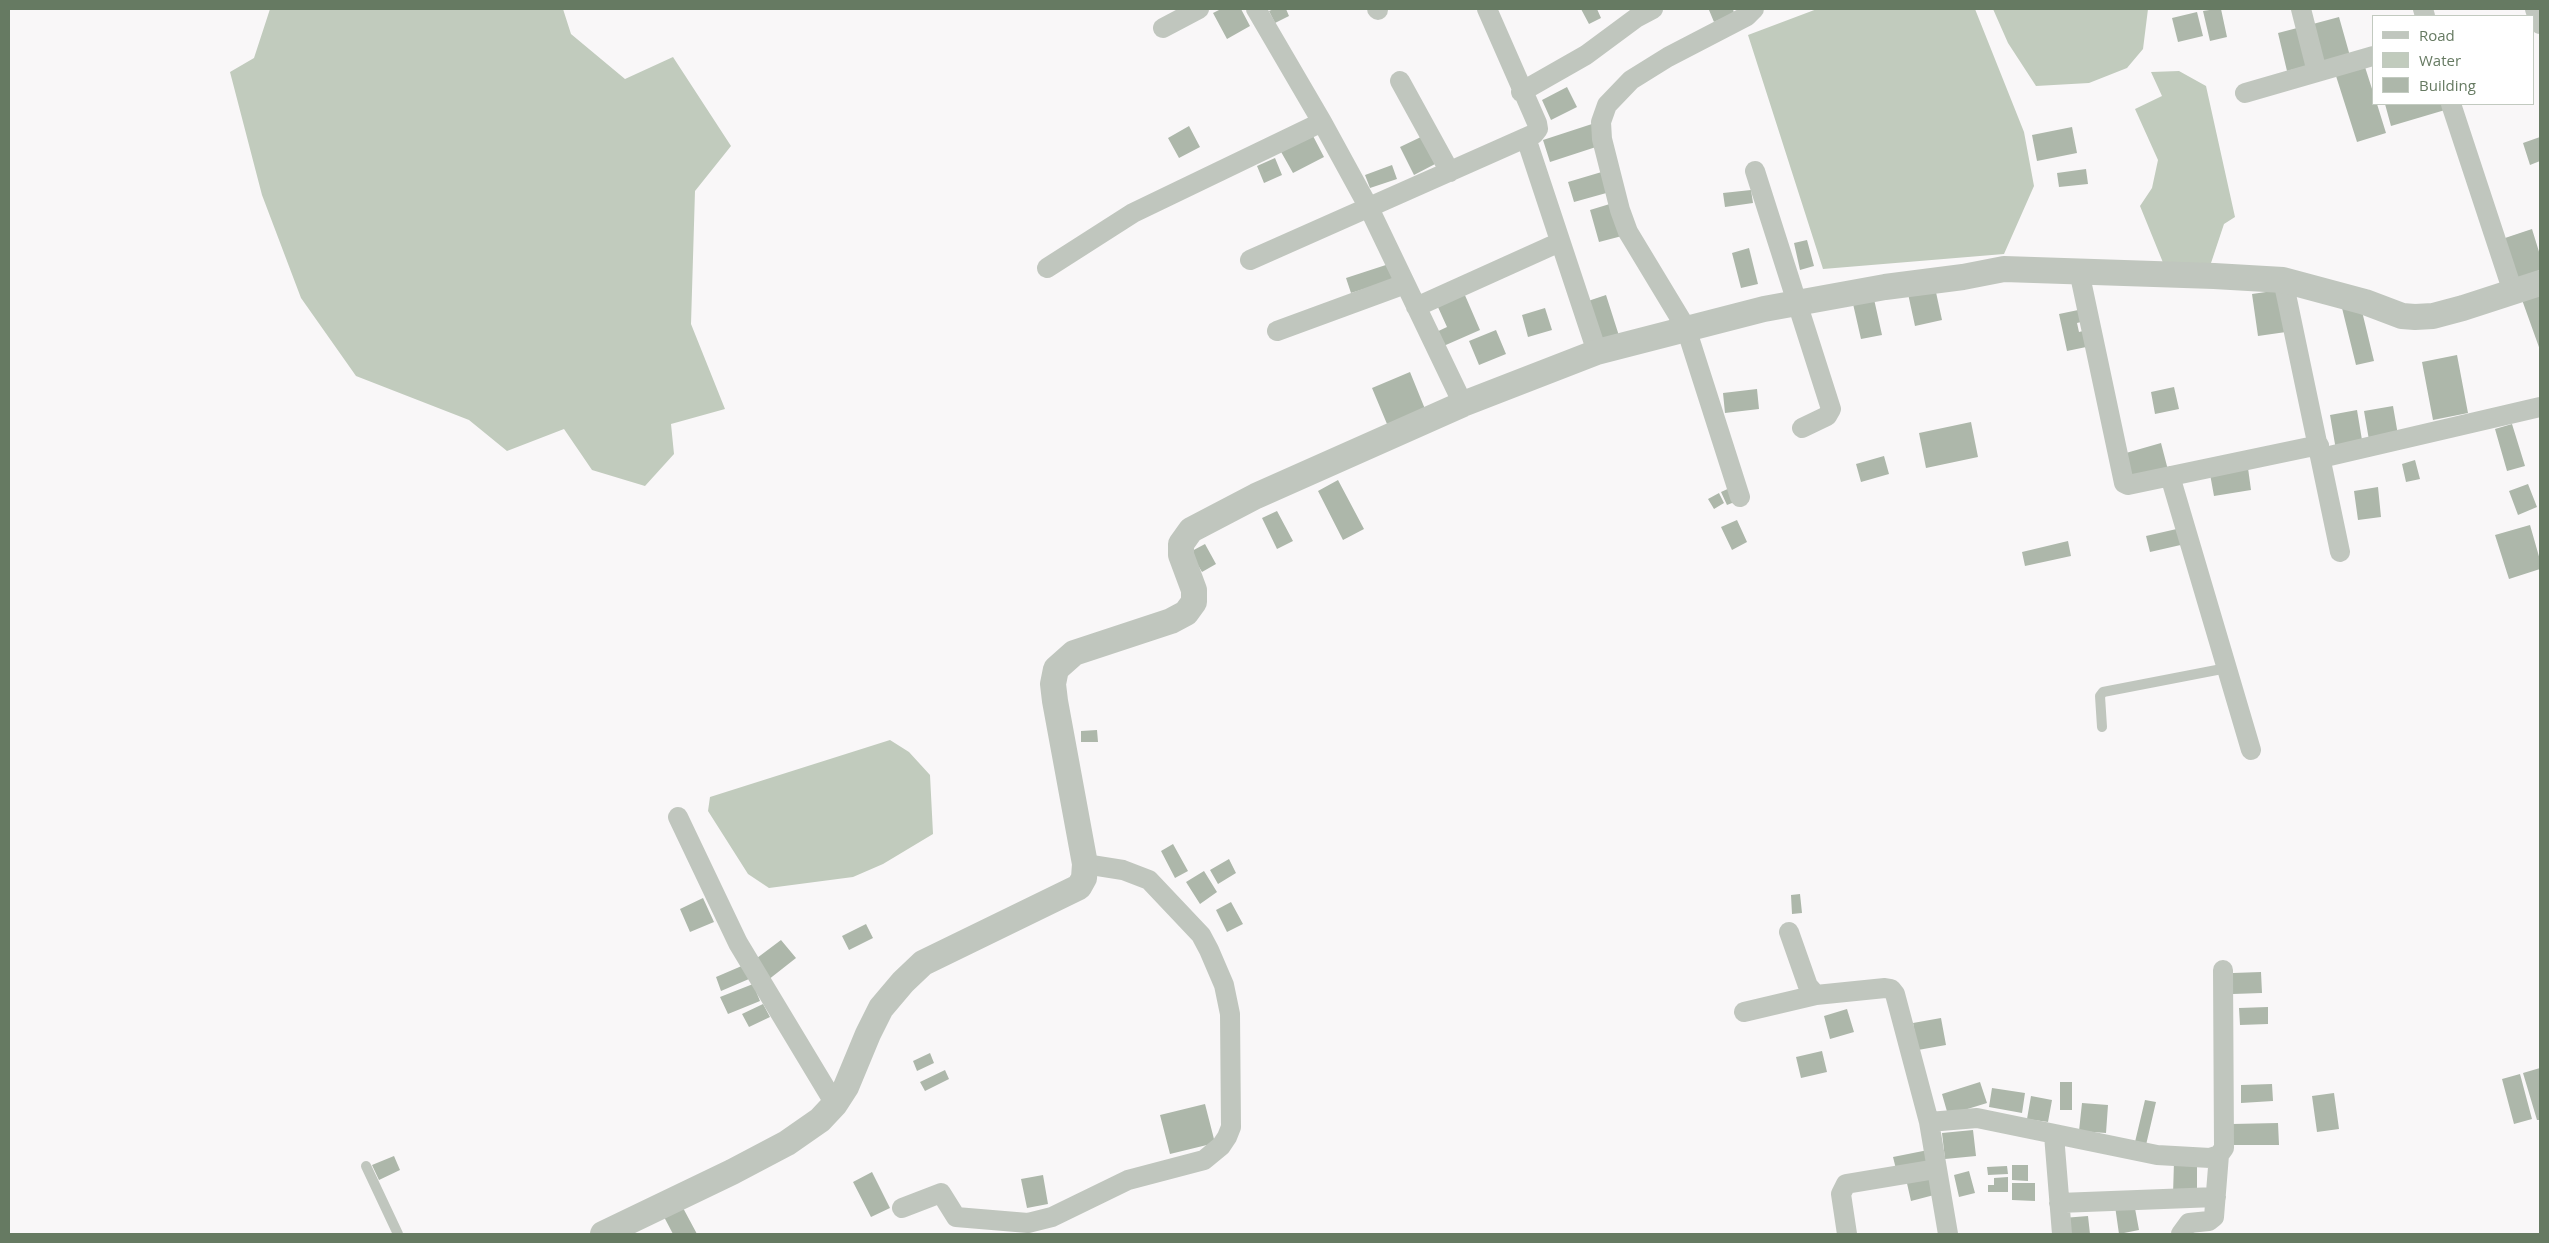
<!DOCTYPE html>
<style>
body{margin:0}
#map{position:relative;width:2549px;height:1243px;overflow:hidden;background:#f9f7f8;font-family:"Open Sans",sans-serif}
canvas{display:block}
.frame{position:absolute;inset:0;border:10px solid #667a62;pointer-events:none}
.legend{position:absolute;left:2372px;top:15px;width:162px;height:90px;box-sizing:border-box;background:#fff;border:1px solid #c2cac0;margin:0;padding:6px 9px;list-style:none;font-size:15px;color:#667a62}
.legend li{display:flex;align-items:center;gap:10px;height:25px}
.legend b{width:25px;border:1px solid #c2cac0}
</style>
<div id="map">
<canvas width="2549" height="1243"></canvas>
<div class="frame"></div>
<ul class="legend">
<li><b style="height:6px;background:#c0c6be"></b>Road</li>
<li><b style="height:14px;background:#c1cbbd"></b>Water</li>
<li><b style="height:14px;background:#adb7aa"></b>Building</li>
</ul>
</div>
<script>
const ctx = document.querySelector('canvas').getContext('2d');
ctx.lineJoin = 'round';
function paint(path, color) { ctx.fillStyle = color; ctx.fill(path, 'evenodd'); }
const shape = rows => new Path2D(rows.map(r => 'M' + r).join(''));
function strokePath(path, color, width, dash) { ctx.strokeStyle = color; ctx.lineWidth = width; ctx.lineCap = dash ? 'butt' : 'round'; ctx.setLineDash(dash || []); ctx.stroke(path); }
const water = shape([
 [270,9,563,9,571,34,625,79,673,57,731,146,695,191,691,324,725,409,671,424,674,454,645,486,592,470,564,429,507,451,469,420,356,376,301,298,262,195,230,72,254,58],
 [1817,9,1975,9,2024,132,2034,186,2004,254,1823,269,1748,35],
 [1993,9,2148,9,2143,49,2127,68,2089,83,2036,86,2008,43],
 [2179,71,2206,86,2235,217,2224,224,2210,266,2164,265,2140,206,2152,188,2158,160,2135,109,2162,96,2151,72],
 [890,740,909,752,930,775,933,834,883,864,853,877,769,888,748,874,708,811,710,797]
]);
const building = shape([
 [1221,9,1241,9,1250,26,1227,39,1213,13],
 [1274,9,1286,9,1289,16,1275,23,1269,11],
 [1581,9,1597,9,1601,18,1589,24],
 [1712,9,1733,9,1734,13,1714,22,1709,10],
 [2216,9,2221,9,2227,37,2210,41,2203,11],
 [2197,12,2203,36,2178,42,2172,18],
 [2339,17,2350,56,2324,62,2313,24],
 [2301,27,2310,65,2287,71,2278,33],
 [2365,67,2373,92,2373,104,2377,104,2386,133,2357,142,2336,76],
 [1567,87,1577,107,1551,120,1542,100],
 [2385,104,2444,104,2445,110,2391,126],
 [1592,124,1599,146,1550,162,1543,140],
 [1189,126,1200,147,1179,158,1168,138],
 [2072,127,2077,153,2037,161,2032,135],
 [1312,134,1324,157,1293,173,1280,150],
 [1423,136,1437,163,1414,175,1400,147],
 [2540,137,2540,161,2530,165,2523,143],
 [1275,158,1282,175,1264,183,1257,166],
 [1392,165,1397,179,1370,188,1365,175],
 [2086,169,2088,184,2059,187,2057,173],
 [1605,171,1610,192,1574,202,1568,182],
 [1751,190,1753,203,1725,207,1723,193],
 [1613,203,1622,236,1599,242,1590,210],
 [2532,229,2540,255,2540,270,2515,279,2502,239],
 [1807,240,1814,266,1800,270,1794,243],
 [1749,248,1758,284,1741,288,1732,253],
 [1392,263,1396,279,1351,293,1346,278],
 [1934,283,1942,320,1915,326,1907,289],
 [1872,290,1882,335,1861,339,1851,295],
 [2280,290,2286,332,2258,336,2252,294],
 [1464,293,1480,330,1439,348,1432,334,1447,327,1437,305],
 [2540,293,2540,350,2521,297],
 [1606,295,1621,342,1600,349,1585,302],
 [2360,303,2374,361,2356,365,2342,308],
 [1545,308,1552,330,1528,337,1522,315],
 [2083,309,2085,321,2077,323,2079,332,2087,330,2091,346,2067,351,2059,314],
 [1496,330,1506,354,1479,365,1469,341],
 [2457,355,2468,413,2433,420,2422,362],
 [1410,372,1425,409,1387,424,1372,388],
 [2174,387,2179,409,2155,414,2151,392],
 [1757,389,1759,409,1725,413,1723,393],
 [2393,406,2398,435,2369,440,2364,411],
 [2357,410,2363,446,2336,450,2330,415],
 [1971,422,1978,457,1926,468,1919,433],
 [2512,424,2525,466,2507,471,2495,429],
 [2161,443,2168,470,2127,482,2119,455],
 [1884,456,1889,474,1861,482,1856,464],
 [2415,460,2420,479,2406,482,2402,464],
 [2248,468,2251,490,2214,496,2210,474],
 [1338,480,1364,529,1343,540,1318,491],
 [2528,484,2537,507,2518,515,2509,491],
 [1732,487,1737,501,1727,505,1721,492],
 [2378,487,2381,517,2358,520,2354,491],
 [1719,493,1724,503,1714,509,1708,499],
 [1277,511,1293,541,1277,549,1262,518],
 [1737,520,1747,542,1732,550,1721,527],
 [2530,525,2540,560,2540,569,2509,579,2495,535],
 [2181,528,2185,544,2150,552,2146,536],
 [2068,541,2071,556,2025,566,2022,552],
 [1205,544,1216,564,1202,572,1190,552],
 [1097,730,1098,742,1081,742,1081,731],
 [1173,844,1188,871,1175,878,1161,851],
 [1229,859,1236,873,1218,884,1210,870],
 [1204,871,1217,892,1200,904,1186,882],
 [1800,894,1802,913,1792,914,1791,895],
 [703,898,714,922,690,932,680,909],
 [1231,902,1243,924,1227,932,1216,910],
 [866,924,873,938,849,950,842,936],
 [781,940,796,958,768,980,753,961],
 [744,965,749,979,721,991,716,977],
 [2261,972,2262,993,2233,994,2233,973],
 [753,984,760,1001,728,1014,720,997],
 [763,1004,770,1017,749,1027,742,1014],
 [2268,1007,2268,1024,2240,1025,2239,1008],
 [1847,1009,1854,1032,1830,1039,1824,1016],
 [1941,1018,1946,1045,1918,1050,1913,1023],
 [1822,1051,1827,1072,1801,1078,1796,1057],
 [930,1053,934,1063,917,1071,913,1061],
 [2540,1068,2540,1120,2537,1120,2523,1073],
 [945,1070,949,1079,925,1091,920,1082],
 [2520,1074,2532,1119,2514,1124,2502,1079],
 [1980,1082,1987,1103,1948,1115,1942,1094],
 [2060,1082,2072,1082,2072,1110,2060,1110],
 [2272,1084,2273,1101,2241,1103,2241,1085],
 [1992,1088,2025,1093,2022,1113,1989,1107],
 [2334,1093,2339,1129,2317,1132,2312,1096],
 [2031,1096,2052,1100,2048,1122,2027,1119],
 [2145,1100,2156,1102,2146,1145,2135,1142],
 [2082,1103,2108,1105,2106,1133,2079,1131],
 [1205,1104,1215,1143,1170,1154,1160,1115],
 [2278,1123,2279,1145,2232,1145,2232,1124],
 [1973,1130,1976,1156,1945,1159,1942,1133],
 [1928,1150,1931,1163,1896,1169,1893,1157],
 [394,1156,400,1170,379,1180,372,1165],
 [2174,1161,2197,1161,2197,1194,2173,1195],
 [2012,1165,2028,1165,2028,1181,2012,1180],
 [2007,1166,2008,1174,1988,1175,1987,1167],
 [1969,1171,1975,1193,1959,1197,1954,1175],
 [872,1172,890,1208,871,1217,853,1182],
 [1934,1172,1938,1194,1911,1201,1906,1179],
 [1043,1175,1048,1204,1027,1208,1021,1179],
 [2008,1177,2008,1192,1988,1192,1988,1185,1994,1185,1994,1178],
 [2012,1183,2035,1183,2035,1201,2012,1200],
 [2134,1203,2139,1230,2119,1234,2115,1206],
 [682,1206,697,1234,673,1234,663,1215],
 [2088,1216,2090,1234,2065,1234,2063,1218]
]);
const service = shape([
 [2102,727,2100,696,2103,692,2227,668],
 [366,1166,398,1234]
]);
const minor = shape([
 [1256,9,1322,122,1369,208,1463,404],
 [1377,9,1378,10],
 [2301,9,2317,72],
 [2423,9,2425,16],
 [2535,9,2540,24],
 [1163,28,1199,9],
 [1400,81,1450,172],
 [1521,92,1586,55,1636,18,1653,9],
 [2245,93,2373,56],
 [2451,104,2513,292],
 [1526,138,1597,352],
 [1755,171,1831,409,1827,416,1802,428],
 [1250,260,1534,134,1538,129,1537,123,1487,9],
 [1047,268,1133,213,1322,122],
 [2079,271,2124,483,2128,485,2319,445],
 [2283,280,2340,552],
 [1416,307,1560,242],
 [1277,331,1405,284],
 [2321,458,2540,407],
 [2170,476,2251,750],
 [1740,497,1686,328,1628,232,1620,210,1602,139,1601,122,1607,105,1631,80,1668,57,1747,16,1754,9],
 [678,817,738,943,835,1104],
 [1789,932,1808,986,1816,995,1885,988,1891,989,1895,994,1929,1122,1948,1234],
 [1744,1012,1816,995],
 [1929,1122,1977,1118,2157,1155,2210,1158,2219,1155,2224,1148,2223,970],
 [2054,1135,2062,1234],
 [2059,1203,2216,1197],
 [902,1208,941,1193,956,1217,1028,1223,1052,1217,1128,1180,1204,1160,1221,1146,1227,1137,1231,1127,1230,1014,1224,985,1209,950,1201,935,1149,880,1123,870,1085,864],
 [1847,1234,1841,1194,1846,1184,1936,1169],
 [2181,1234,2189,1223,2209,1221,2214,1217,2219,1155]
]);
const tertiary = shape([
 [603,1234,732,1172,787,1143,820,1120,835,1104,846,1087,868,1034,881,1008,903,982,923,963,1079,887,1084,878,1085,864,1055,701,1053,684,1056,669,1074,653,1171,621,1186,613,1194,602,1194,590,1181,555,1181,544,1191,530,1256,496,1463,404,1597,352,1764,309,1885,287,1963,277,2004,269,2214,276,2283,280,2365,302,2402,316,2415,317,2433,316,2463,308,2540,283]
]);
paint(water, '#c1cbbd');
paint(building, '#adb7aa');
strokePath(service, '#c0c6be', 10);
strokePath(minor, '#c0c6be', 20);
strokePath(tertiary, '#c0c6be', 26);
</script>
